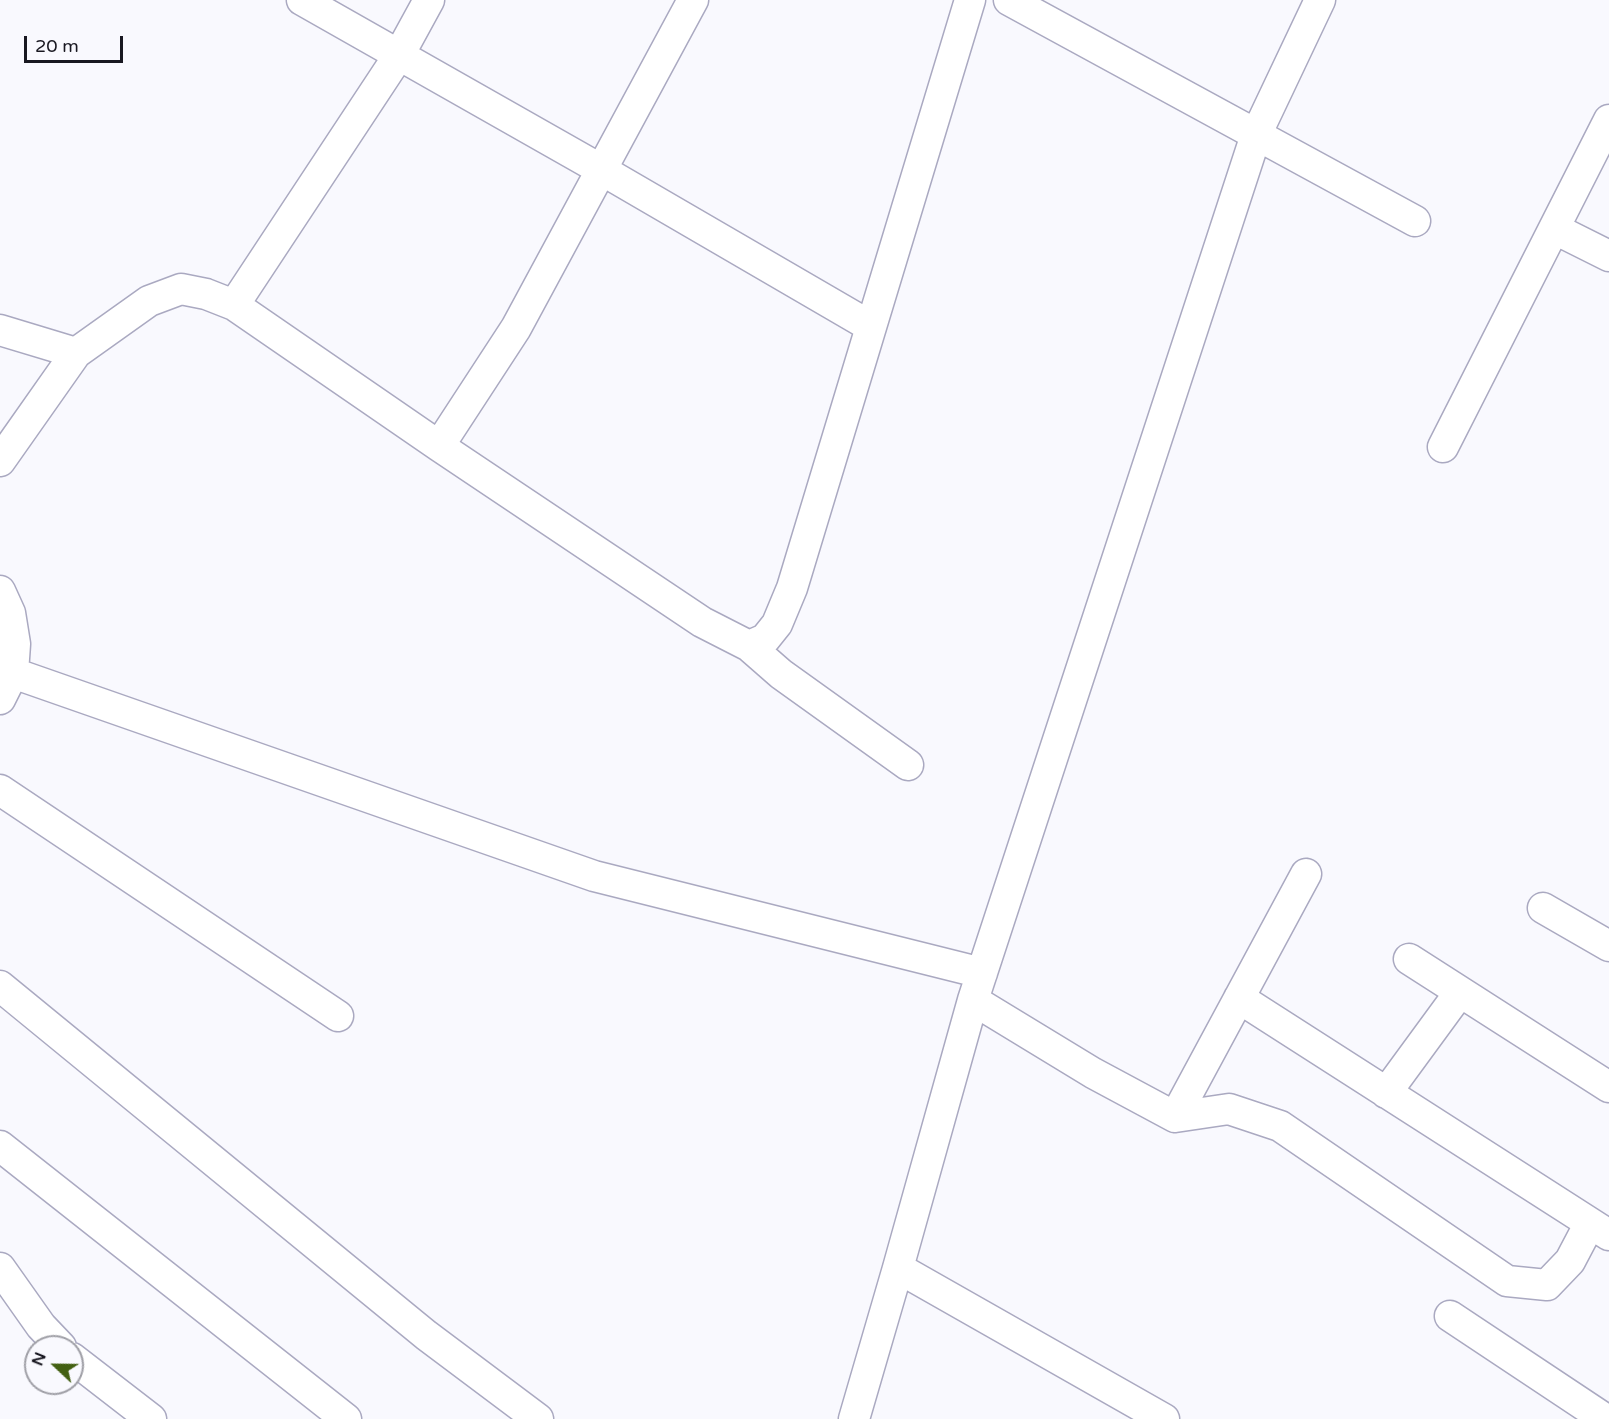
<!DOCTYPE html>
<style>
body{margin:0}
#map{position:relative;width:1609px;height:1419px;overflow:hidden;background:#f9f9fe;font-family:"Varela Round",sans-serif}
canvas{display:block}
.north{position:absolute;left:24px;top:1335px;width:60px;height:60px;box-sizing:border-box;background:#f9f9fe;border:2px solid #9f9fa6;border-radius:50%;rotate:292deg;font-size:16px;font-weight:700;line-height:24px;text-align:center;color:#191821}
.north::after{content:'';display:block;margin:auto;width:21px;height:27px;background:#436012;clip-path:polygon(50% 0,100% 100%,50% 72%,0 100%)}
.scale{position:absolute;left:24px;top:36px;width:99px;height:27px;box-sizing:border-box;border:3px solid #191821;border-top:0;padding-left:8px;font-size:18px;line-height:21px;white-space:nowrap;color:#191821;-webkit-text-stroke:4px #f9f9fe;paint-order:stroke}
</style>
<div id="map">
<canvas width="1609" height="1419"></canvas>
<div class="north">N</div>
<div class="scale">20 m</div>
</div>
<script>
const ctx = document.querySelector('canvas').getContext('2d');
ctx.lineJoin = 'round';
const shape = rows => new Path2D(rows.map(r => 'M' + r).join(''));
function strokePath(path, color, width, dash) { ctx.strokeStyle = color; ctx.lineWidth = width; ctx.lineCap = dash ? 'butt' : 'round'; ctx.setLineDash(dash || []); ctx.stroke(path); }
const minor = shape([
 [302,0,600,169,870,326],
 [1009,0,1415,221],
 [1555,229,1609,256],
 [234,305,439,446,702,622,749,646,765,639,777,624,792,588,970,0],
 [0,330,76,353,149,301,181,289,206,294,234,305,399,55,429,0],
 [439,446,516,328,693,0],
 [1443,447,1609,120],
 [0,461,76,353],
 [0,591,10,613,15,644,13,673,0,699],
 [749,646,781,674,908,765],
 [13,673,594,876,982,973],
 [0,790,338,1016],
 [1543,908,1609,946],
 [1409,959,1609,1087],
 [0,986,426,1335,538,1419],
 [1239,998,1609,1235],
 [973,1000,1093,1073,1175,1117,1229,1109,1280,1126,1507,1281,1547,1285,1570,1261,1590,1223],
 [1386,1093,1460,992],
 [1175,1117,1306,874],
 [0,1146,346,1419],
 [0,1268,41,1326,61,1347],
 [898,1268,1164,1419],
 [1450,1316,1605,1419],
 [72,1358,151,1419],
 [854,1419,898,1268,973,1000,1256,135,1320,0]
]);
strokePath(minor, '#aaa9c1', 33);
strokePath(minor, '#fff', 30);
</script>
